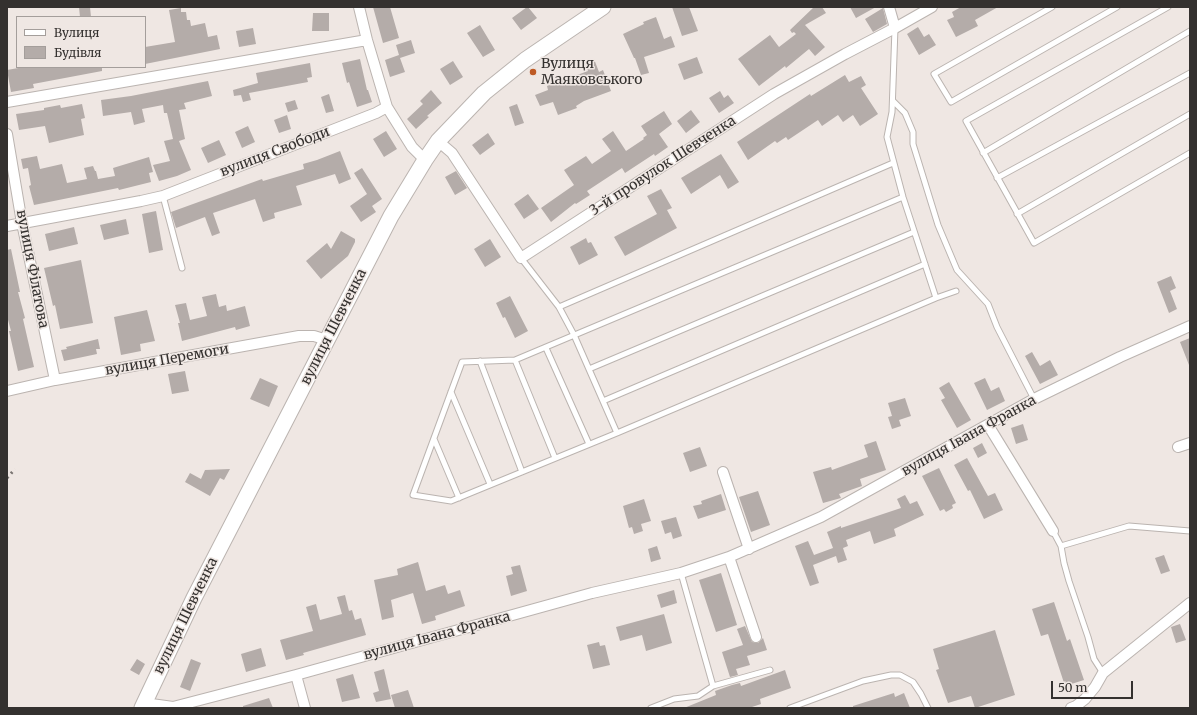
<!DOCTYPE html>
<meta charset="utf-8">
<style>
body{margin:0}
#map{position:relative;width:1197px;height:715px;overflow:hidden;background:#efe7e3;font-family:Merriweather,serif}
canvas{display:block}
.frame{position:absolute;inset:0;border:8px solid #34312f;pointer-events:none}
.legend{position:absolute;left:16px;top:16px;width:130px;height:52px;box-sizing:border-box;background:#efe7e3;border:1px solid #a49e9b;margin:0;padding:5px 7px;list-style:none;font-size:12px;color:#34312f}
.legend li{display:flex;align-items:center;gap:8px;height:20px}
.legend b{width:20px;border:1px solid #a49e9b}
.scale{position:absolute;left:1051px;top:681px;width:82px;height:18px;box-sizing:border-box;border:2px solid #34312f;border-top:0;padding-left:5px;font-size:12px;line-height:14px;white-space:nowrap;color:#34312f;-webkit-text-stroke:3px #efe7e3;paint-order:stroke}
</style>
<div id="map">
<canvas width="1197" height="715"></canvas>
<div class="frame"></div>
<ul class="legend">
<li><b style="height:5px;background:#fff"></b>Вулиця</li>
<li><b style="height:11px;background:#b4aca9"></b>Будівля</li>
</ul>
<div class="scale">50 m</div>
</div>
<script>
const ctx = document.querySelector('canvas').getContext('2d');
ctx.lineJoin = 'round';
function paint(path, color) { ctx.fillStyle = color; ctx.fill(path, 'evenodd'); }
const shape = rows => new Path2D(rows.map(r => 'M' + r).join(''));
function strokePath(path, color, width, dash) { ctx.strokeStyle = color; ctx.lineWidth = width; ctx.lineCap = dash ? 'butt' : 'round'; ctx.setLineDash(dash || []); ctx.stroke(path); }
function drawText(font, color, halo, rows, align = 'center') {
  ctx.font = font + ' Merriweather,serif'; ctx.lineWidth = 3; ctx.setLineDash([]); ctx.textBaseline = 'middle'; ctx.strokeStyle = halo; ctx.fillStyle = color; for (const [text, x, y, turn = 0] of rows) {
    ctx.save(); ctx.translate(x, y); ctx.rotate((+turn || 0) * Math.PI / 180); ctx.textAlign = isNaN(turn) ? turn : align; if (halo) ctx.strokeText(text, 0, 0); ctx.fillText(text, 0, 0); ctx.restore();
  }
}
const building = shape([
 [79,7,90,7,91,17,80,17],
 [373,7,390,7,399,38,383,43],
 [527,7,528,7,537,18,521,30,512,18],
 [672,7,689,7,698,31,682,36],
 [814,7,822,7,826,13,805,25,825,47,815,56,809,49,786,68,785,66,759,86,738,59,770,35,779,47,796,34,794,32,792,33,790,30],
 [850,7,876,7,856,18],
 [961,7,998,7,975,20,978,26,956,37,947,20,954,17,952,12],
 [181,8,181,12,186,12,187,20,190,20,191,26,205,23,208,37,217,35,220,49,145,64,145,47,175,42,169,10],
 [883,8,887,24,873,32,865,19],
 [313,13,329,13,329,31,312,31],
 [656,17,664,39,671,36,675,47,644,57,649,73,641,75,635,58,634,58,623,34,644,24,643,22],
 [480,25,495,50,483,57,467,33],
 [918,27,924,37,929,34,936,45,919,55,907,34],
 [253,28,256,44,239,47,236,31],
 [411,40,415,53,400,58,405,72,390,77,385,60,399,55,396,45],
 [697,57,703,73,684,80,678,64],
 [360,59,367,90,368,90,372,102,357,107,349,82,347,83,342,63],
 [594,59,599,72,603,70,611,91,584,101,576,106,577,108,558,115,553,102,540,106,535,95,548,90,547,86,588,71,585,63],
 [453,61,463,77,450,85,440,69],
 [310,63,312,77,307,78,308,82,249,93,251,100,243,102,241,95,234,96,233,90,258,83,256,73],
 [24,67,102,67,102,71,33,84,34,88,11,92,7,70],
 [845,75,849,82,861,76,866,85,861,88,878,114,860,126,853,115,843,122,838,115,822,126,818,120,788,140,786,137,777,143,775,141,748,160,737,142,810,94,811,96],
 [208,81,212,96,184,103,186,109,179,110,185,139,179,141,191,170,177,176,159,181,153,165,170,161,164,141,173,139,167,113,164,113,163,105,142,109,145,122,134,125,131,112,103,116,101,100,131,96],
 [431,90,442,103,427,116,429,117,416,129,407,119,423,104,420,101],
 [720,91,724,98,728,95,734,103,719,113,709,98],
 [329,94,334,111,326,113,321,97],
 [295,100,298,109,288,112,285,103],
 [82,104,85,118,81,119,84,135,49,143,45,126,19,130,16,114,44,110,44,108,60,105,61,108],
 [517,104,524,123,515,126,509,107],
 [691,110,700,122,686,133,677,121],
 [664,111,672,124,659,134,668,147,655,156,654,154,625,173,622,168,587,191,590,195,576,204,575,203,551,222,541,208,574,185,564,170,586,156,592,164,611,151,602,139,613,131,626,151,644,139,643,138,647,135,641,126],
 [287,115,291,129,279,133,274,120],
 [248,126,255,142,242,148,235,132],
 [386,131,397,149,384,157,373,139],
 [488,133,495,144,480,155,472,145],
 [219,140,226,155,208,163,201,148],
 [340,151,351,179,339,184,335,174,296,186,302,205,274,213,275,218,263,222,255,199,213,213,220,233,212,236,205,217,176,228,171,212,262,179,263,181,304,169,303,164,317,160],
 [721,154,739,182,728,189,720,175,691,194,681,178],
 [37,156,40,169,62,164,67,183,87,179,84,168,93,166,95,171,96,171,98,179,115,176,113,168,149,157,153,172,149,173,151,182,119,190,118,188,34,205,29,186,31,185,28,168,23,169,21,159],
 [362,168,382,199,372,206,376,212,361,222,350,206,367,194,354,173],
 [456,171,467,188,455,195,445,177],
 [661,189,672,208,667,210,677,228,625,256,614,237,657,214,647,196],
 [528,194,539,209,524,219,514,204],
 [156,211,163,250,149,253,142,214],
 [126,219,129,234,104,240,100,225],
 [74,227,78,244,49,251,45,234],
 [341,231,355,239,355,242,348,256,321,279,306,261,327,243,331,249],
 [586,238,588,243,591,242,598,255,579,265,570,247],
 [490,239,501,257,485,267,474,249],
 [11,249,20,292,18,292,25,318,23,319,34,367,18,371,9,331,11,331,7,316,7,250],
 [81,260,93,323,60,329,55,305,53,306,44,268],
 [1171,276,1176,288,1170,291,1177,309,1169,313,1157,282],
 [216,294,219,307,226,305,227,311,245,306,250,326,236,330,235,327,182,341,178,323,180,323,175,305,186,303,190,320,207,316,202,297],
 [510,296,528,331,515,338,505,317,503,318,496,303],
 [147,310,155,341,140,344,141,351,121,355,114,317],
 [1190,338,1190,365,1189,365,1180,342],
 [98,339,100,349,96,349,97,354,64,361,61,350,67,349,66,347],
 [1032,352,1040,366,1050,360,1058,375,1040,384,1025,356],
 [185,371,189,391,172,394,168,374],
 [260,378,278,386,269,407,250,399],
 [985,378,991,391,999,387,1005,401,987,410,974,383],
 [949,382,971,420,957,428,941,400,945,398,939,388],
 [905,398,911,416,899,420,901,426,892,429,888,417,892,416,888,403],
 [1023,424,1028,440,1016,444,1011,428],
 [876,441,886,470,860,479,862,486,839,494,841,498,823,503,813,472,831,467,832,470,868,457,864,445],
 [982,443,987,453,978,458,973,448],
 [700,447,707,466,690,472,683,453],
 [967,458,988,496,995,493,1003,510,984,519,970,490,968,491,954,465],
 [939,468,956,503,952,505,953,508,946,512,944,509,940,511,922,476],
 [230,469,224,480,220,478,210,496,185,482,190,473,201,479,205,470],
 [758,491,770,525,751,532,739,497],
 [721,494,726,510,698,519,693,506,702,504,701,501],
 [905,495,910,504,917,501,924,515,894,529,896,536,874,544,870,531,846,540,848,546,843,548,847,560,838,563,836,556,813,565,819,583,810,586,795,546,808,541,814,555,833,548,827,532,841,526,841,528,901,508,897,499],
 [644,499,651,521,641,524,643,531,634,534,632,527,629,528,623,506],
 [676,517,682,536,673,539,671,532,665,534,661,521],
 [657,546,661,559,651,562,648,549],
 [1164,555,1170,571,1161,574,1155,558],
 [418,562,426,591,445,585,448,594,460,590,465,606,435,616,436,620,422,624,413,593,391,600,394,617,382,620,374,580,398,575,397,569],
 [520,565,527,591,511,596,506,576,513,574,511,567],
 [721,573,737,625,716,632,699,580],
 [674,590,677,603,661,608,657,595],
 [345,595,349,611,352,610,355,620,361,618,366,635,303,653,304,655,286,660,280,640,313,631,306,607,316,604,320,620,342,614,337,597],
 [1054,602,1067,641,1070,639,1084,680,1065,686,1048,634,1041,636,1032,609],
 [664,614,672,643,646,651,642,635,620,641,616,627],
 [1180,624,1186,640,1176,643,1171,627],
 [745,626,752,642,758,643,763,638,767,650,747,656,750,665,736,669,738,675,730,677,722,652,743,645,737,629],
 [995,630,1015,695,975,708,971,696,948,703,936,670,939,669,933,649],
 [599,642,600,646,605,645,610,665,593,669,587,645],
 [261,648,266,666,246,672,241,654],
 [137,659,145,664,139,675,130,670],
 [191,659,201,663,190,691,180,687],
 [384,669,391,699,376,702,373,693,379,691,374,672],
 [785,670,791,688,760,699,761,704,749,708,684,708,716,695,715,691,732,685,740,683,741,686],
 [353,674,360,698,342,702,336,679],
 [408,690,414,708,395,708,391,695],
 [894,693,895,697,904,693,910,708,853,708,853,706],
 [269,698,273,708,243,708,243,706]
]);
const service = shape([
 [1052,7,934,74,951,102,1117,7],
 [1168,7,966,121,1034,243,1190,153],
 [893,101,905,113,913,132,913,144,938,225,957,270,988,304,997,327,1034,399],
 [983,153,1190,31],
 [997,178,1190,73],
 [163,196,182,268],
 [1017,214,1190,114],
 [521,258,559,307,574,335,617,433,936,298,903,197,887,137,892,112,895,28],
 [936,298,956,291],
 [559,307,893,163],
 [546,348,589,444],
 [515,360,555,458],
 [480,361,522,472],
 [589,369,914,232],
 [451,392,490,484],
 [603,401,925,264],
 [617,433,451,501,413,495,462,362,515,360,903,197],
 [434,439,459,498],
 [1053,531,1061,546,1064,563,1069,581,1088,637,1094,659,1103,673],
 [1061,546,1129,526,1190,531],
 [681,573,713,686],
 [651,708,674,699,698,696,713,686,770,670],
 [790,708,863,681,891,675,900,675,913,682,921,694,928,708]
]);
const minor = shape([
 [359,7,367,40,387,107,412,147,425,160],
 [889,7,895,28],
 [7,102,367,40],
 [7,134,22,223,55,380],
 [438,141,452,153,521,258,774,94,845,54,895,28,932,7],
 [7,226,141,201,163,196,376,113,387,107],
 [7,391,55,380,299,336,314,336,327,340],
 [988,425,1053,531],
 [1178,447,1190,443],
 [723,472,749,549],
 [729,557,756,637],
 [296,675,305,708],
 [144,703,173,707,296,675,592,593,681,573,729,557,821,517,1034,399,1120,357,1190,326],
 [1071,708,1076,706,1085,699,1095,687,1103,673,1190,603]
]);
const secondary = shape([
 [142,708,194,598,391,216,425,160,438,141,484,93,525,60,603,7]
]);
const rail = shape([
 [7,478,15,469]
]);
const markers = [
 [533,72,4,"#be5a24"]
];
const poiNames = [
 ["Вулиця",541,64],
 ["Маяковського",541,80]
];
const streetNames = [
 ["вулиця Свободи",275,152,-21],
 ["3-й провулок Шевченка",663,166,-33],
 ["вулиця Філатова",32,269,79],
 ["вулиця Шевченка",334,327,-63],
 ["вулиця Перемоги",167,360,-10],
 ["вулиця Івана Франка",969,436,-29],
 ["вулиця Шевченка",186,616,-64],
 ["вулиця Івана Франка",437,636,-15]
];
paint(building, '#b4aca9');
strokePath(service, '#bbb4b0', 7);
strokePath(minor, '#bbb4b0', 12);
strokePath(secondary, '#bbb4b0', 17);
strokePath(service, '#fff', 5);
strokePath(minor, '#fff', 10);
strokePath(secondary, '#fff', 15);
strokePath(rail, '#797471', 3, [2, 4]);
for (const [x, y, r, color] of markers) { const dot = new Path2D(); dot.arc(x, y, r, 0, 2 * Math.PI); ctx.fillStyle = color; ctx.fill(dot); strokePath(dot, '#efe7e3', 1.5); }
drawText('14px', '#34312f', '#efe7e3', poiNames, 'left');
drawText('14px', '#34312f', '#efe7e3', streetNames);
</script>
